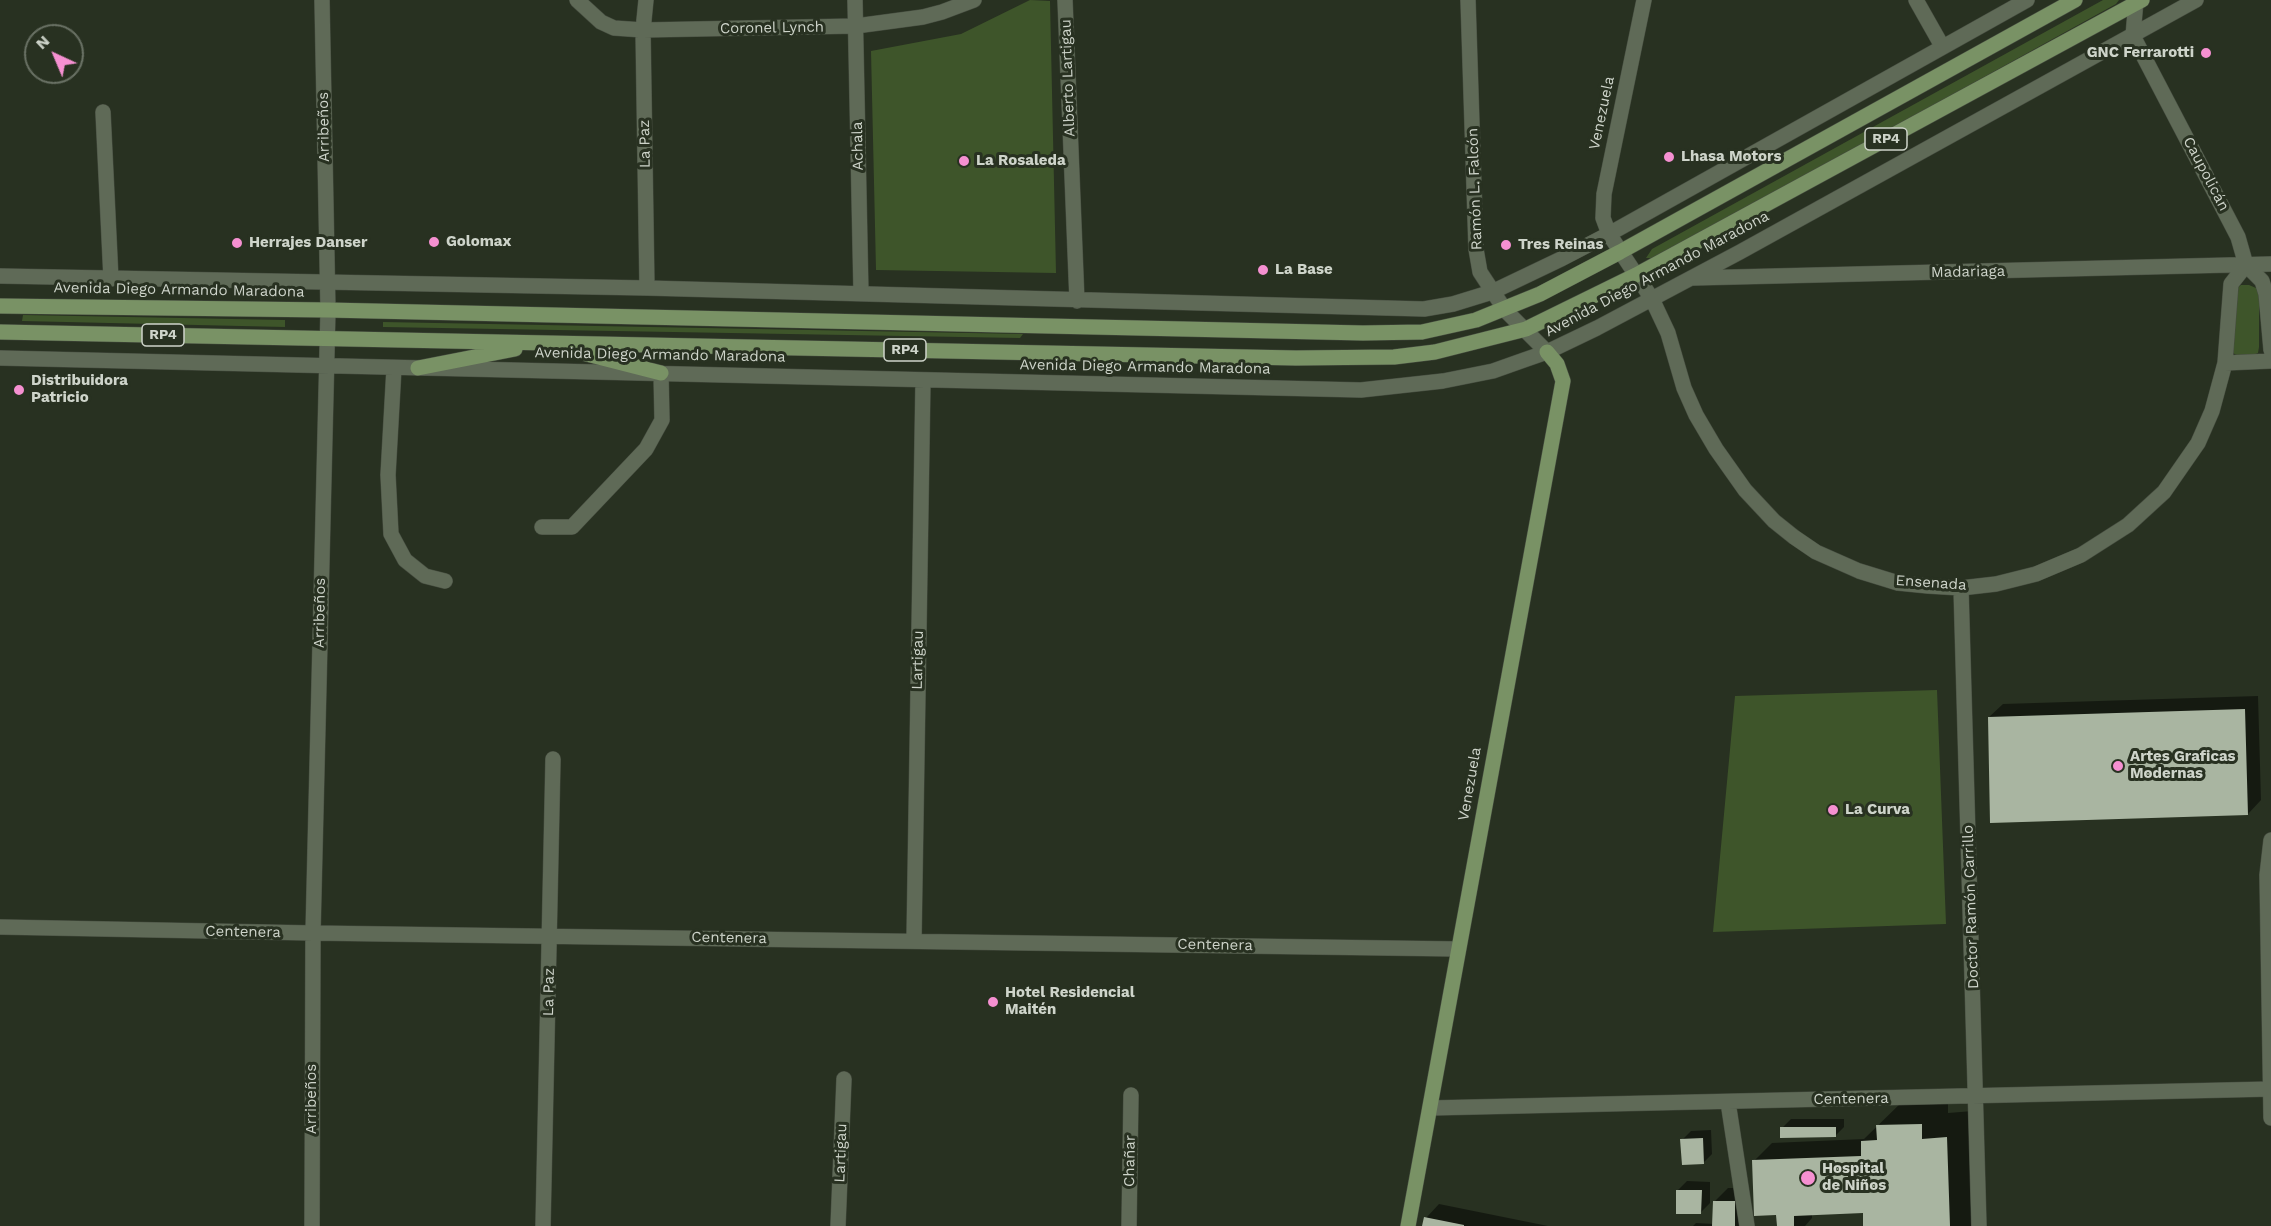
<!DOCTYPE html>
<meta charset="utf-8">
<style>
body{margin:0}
#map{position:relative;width:2271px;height:1226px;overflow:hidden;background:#283121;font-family:"Work Sans",sans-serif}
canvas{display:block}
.north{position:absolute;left:24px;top:24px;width:60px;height:60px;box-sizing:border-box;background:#283121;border:2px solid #6a7265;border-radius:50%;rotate:316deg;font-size:16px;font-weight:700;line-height:24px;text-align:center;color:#ced4ca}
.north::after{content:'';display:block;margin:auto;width:21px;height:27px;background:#f590d1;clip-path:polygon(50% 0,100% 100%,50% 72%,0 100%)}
</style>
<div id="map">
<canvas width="2271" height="1226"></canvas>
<div class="north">N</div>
</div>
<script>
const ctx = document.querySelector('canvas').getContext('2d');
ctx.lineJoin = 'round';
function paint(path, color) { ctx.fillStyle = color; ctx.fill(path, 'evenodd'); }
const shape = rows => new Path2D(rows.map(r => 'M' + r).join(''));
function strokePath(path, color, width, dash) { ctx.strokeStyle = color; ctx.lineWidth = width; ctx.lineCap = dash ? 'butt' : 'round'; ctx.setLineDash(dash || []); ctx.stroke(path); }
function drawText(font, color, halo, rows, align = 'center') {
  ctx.font = font + ' "Work Sans",sans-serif'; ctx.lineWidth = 6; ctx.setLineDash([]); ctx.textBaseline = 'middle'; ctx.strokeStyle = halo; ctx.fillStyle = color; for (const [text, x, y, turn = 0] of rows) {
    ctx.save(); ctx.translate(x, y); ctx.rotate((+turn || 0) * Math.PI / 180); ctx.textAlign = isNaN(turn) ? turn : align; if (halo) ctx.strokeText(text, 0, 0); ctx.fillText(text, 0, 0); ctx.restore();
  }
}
const green = shape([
 [1030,0,1050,1,1056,273,876,270,871,51,961,34],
 [2103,0,2119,0,2116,4,1657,258,1646,258,1652,249],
 [2241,285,2249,285,2256,288,2259,295,2259,347,2258,353,2253,355,2238,356,2233,353,2232,347,2236,289],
 [23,315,285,320,285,327,22,321],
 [383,322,1023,334,1020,338,383,327],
 [1937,690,1946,924,1713,932,1735,696]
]);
const shadow = shape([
 [2258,696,2261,800,2248,814,1989,717,2003,704],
 [1948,1098,1948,1113,1973,1111,1977,1226,1865,1226,1865,1210,1812,1214,1812,1218,1805,1226,1778,1226,1778,1214,1754,1161,1772,1143,1864,1139,1905,1099],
 [1791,1119,1844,1119,1844,1127,1835,1136,1782,1128],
 [1711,1130,1712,1154,1703,1163,1682,1140,1691,1131],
 [1687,1181,1710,1182,1710,1203,1701,1212,1678,1190],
 [1728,1188,1748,1188,1748,1226,1693,1226,1696,1223,1714,1224,1714,1202],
 [1439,1204,1548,1226,1424,1226,1426,1218]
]);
const building = shape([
 [2245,709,2248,815,1990,823,1988,717],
 [1922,1124,1922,1139,1947,1137,1950,1226,1863,1226,1863,1213,1794,1216,1794,1226,1777,1226,1776,1215,1754,1216,1752,1160,1861,1156,1861,1141,1877,1140,1876,1125],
 [1780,1127,1836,1127,1836,1137,1780,1138],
 [1703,1138,1704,1164,1682,1165,1680,1139],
 [1676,1190,1702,1190,1701,1214,1676,1214],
 [1713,1201,1735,1201,1735,1226,1712,1226],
 [1424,1217,1464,1225,1464,1226,1422,1226]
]);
const minor = shape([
 [577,0,601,22,614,28,643,30,856,26,923,17,942,12,974,0],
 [646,0,643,30,647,288],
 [855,0,861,293],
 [1065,0,1077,301],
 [1468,0,1476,249,1480,272,1505,310,1547,352],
 [1644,0,1604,194,1603,218,1609,234,1652,299,1668,333,1684,388,1696,415,1716,449,1745,490,1774,521,1794,537,1816,552,1859,571,1898,583,1928,586,1961,588,1996,584,2036,574,2081,555,2128,525,2164,492,2198,443,2212,411,2225,363,2231,284,2246,265],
 [1916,0,1942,46],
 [2136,0,2133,36,2238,237,2246,265,2262,281,2266,294,2271,350],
 [103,112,111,279],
 [0,276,647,288,1424,309,1453,304,1492,292,1561,259,1609,234,2027,0],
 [1693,278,2271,264],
 [0,358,1361,390,1443,381,1493,371,1524,360,1547,352,1597,328,1740,252,2196,0],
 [2225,363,2271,361],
 [394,368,388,475,391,534,405,560,425,576,445,581],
 [542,527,572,527,646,449,662,420,661,373],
 [1961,588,1979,1226],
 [2271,840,2267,875,2271,1118],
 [0,927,313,933,1458,949],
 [914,940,923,380],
 [1728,1102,1747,1226],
 [1430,1108,2271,1089],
 [312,1226,313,933,328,310,322,0],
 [543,1226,553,759],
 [838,1226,844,1079],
 [1129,1226,1131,1095]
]);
const major = shape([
 [0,306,328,310,1363,333,1422,332,1476,320,1540,294,1620,252,2075,0],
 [0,332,1296,358,1394,357,1435,352,1526,329,1636,275,2142,0],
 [571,350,661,373],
 [418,368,515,349],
 [1408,1226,1563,381,1557,364,1547,352]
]);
const markers = [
 [2206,53,6,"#f590d1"],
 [1669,157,6,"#f590d1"],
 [964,161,6,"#f590d1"],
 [434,242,6,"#f590d1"],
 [237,243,6,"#f590d1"],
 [1506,245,6,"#f590d1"],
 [1263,270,6,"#f590d1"],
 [19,390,6,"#f590d1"],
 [2118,766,6,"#f590d1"],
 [1833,810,6,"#f590d1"],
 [993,1002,6,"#f590d1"],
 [1808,1178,8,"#f590d1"]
];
const shields = [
 [1886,139,42],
 [163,335,42],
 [905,350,42]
];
const shieldNames = [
 ["RP4",1886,139],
 ["RP4",163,335],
 ["RP4",905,350]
];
const streetNames = [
 ["Coronel Lynch",772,28,-1],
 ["Alberto Lartigau",1068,78,-92],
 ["Venezuela",1602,113,-78],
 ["Arribeños",324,127,-91],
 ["La Paz",645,144,-91],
 ["Achala",858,146,-91],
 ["Caupolicán",2206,174,62],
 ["Ramón L. Falcón",1475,189,-92],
 ["Madariaga",1968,272,-1],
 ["Avenida Diego Armando Maradona",1657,274,-28],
 ["Avenida Diego Armando Maradona",179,290,1],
 ["Avenida Diego Armando Maradona",660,355,1],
 ["Avenida Diego Armando Maradona",1145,367,1],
 ["Ensenada",1931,583,4],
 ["Arribeños",320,613,-89],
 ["Lartigau",918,660,-89],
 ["Venezuela",1470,784,-80],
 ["Doctor Ramón Carrillo",1971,907,-92],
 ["Centenera",243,932,1],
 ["Centenera",729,938,1],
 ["Centenera",1215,945,1],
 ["La Paz",549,992,-89],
 ["Arribeños",312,1099,-90],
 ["Centenera",1851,1099,-1],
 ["Lartigau",841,1153,-88],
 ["Chañar",1130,1161,-89]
];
const poiNames = [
 ["GNC Ferrarotti",2194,53,"right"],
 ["Lhasa Motors",1681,157],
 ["La Rosaleda",976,161],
 ["Golomax",446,242],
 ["Herrajes Danser",249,243],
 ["Tres Reinas",1518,245],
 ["La Base",1275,270],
 ["Distribuidora",31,381],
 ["Patricio",31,398],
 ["Artes Graficas",2130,757],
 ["Modernas",2130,774],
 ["La Curva",1845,810],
 ["Hotel Residencial",1005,993],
 ["Maitén",1005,1010],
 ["Hospital",1822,1169],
 ["de Niños",1822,1186]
];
paint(green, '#3e552a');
paint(shadow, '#0007');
paint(building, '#a9b5a1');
strokePath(minor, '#464d40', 16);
strokePath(major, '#464d40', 16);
strokePath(minor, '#5f6a57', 15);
strokePath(major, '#799265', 15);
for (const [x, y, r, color] of markers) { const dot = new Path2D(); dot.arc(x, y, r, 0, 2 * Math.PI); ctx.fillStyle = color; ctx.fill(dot); strokePath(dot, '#283121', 2); }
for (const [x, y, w] of shields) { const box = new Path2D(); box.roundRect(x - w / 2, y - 11, w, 22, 4.5); ctx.fillStyle = '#283121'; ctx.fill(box); strokePath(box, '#ced4ca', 1.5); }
drawText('bold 14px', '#ced4ca', null, shieldNames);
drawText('15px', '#ced4ca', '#283121', streetNames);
drawText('bold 15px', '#ced4ca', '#283121', poiNames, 'left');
</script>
